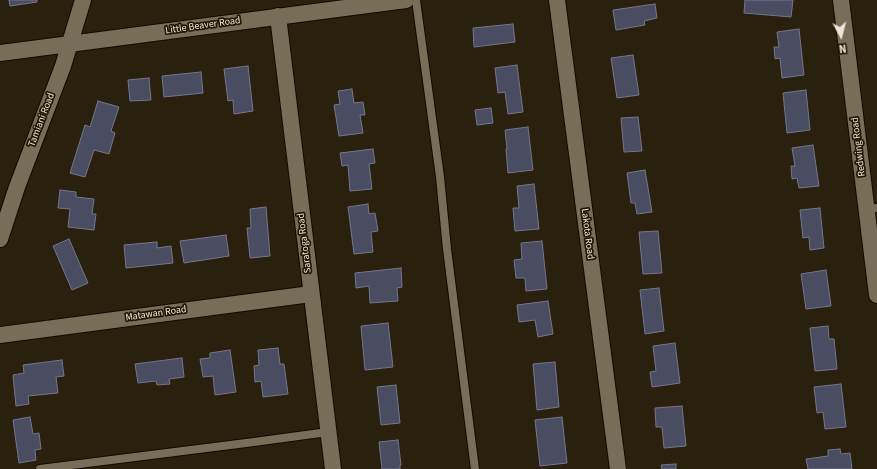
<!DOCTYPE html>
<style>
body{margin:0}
#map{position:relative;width:877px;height:469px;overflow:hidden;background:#29210d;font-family:"Source Sans 3",sans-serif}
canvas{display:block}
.north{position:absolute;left:821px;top:16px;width:40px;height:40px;-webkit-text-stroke:3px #1f1804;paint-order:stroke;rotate:173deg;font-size:11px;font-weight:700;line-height:16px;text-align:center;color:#ebe7da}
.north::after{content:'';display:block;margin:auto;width:14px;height:18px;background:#ebe7da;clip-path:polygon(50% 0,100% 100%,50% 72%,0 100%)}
</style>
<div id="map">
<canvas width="877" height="469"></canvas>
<div class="north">N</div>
</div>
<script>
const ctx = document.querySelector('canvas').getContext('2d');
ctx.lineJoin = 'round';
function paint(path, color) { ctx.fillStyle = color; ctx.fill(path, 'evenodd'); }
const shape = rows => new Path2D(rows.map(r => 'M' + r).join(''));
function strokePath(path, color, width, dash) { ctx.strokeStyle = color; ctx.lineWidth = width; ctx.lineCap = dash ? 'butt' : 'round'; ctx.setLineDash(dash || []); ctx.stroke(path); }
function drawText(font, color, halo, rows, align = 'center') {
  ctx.font = font + ' "Source Sans 3",sans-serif'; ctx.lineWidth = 3.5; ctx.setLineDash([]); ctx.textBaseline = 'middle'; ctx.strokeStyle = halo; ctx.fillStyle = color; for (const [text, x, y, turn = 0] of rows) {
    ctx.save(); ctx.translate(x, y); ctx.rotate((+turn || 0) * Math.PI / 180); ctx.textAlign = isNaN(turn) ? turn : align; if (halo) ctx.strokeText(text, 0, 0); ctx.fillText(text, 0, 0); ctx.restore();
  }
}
const building = shape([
 [9,0,37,0,37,2,10,6,9,0],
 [745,0,793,0,791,17,744,13,745,0],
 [655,4,657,18,644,21,645,25,616,30,613,10,655,4],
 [513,24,515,42,474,47,473,28,513,24],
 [799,29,804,75,782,78,780,58,775,59,774,47,779,47,777,32,799,29],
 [633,55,639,95,617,98,611,58,633,55],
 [517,65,523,112,508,114,505,92,498,93,495,68,517,65],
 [248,66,253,111,234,114,233,100,228,101,224,69,248,66],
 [201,72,203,93,164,97,162,76,201,72],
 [149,78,151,100,130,101,128,80,149,78],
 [352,89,354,103,363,102,365,115,360,115,363,133,339,136,334,105,340,104,338,91,352,89],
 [806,90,810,130,787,133,783,93,806,90],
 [98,101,119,107,111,131,115,133,109,154,94,150,85,177,70,173,85,125,90,127,98,101],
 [491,108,493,123,477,125,475,110,491,108],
 [638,117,642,151,624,152,621,118,638,117],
 [528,127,533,170,508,173,506,149,507,149,505,130,528,127],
 [813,145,819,186,799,188,797,178,792,179,791,166,795,166,792,148,813,145],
 [373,149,375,163,369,164,372,189,350,191,348,165,342,166,340,153,373,149],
 [645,170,652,212,637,214,635,203,631,203,627,173,645,170],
 [534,184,539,229,515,231,513,208,519,208,517,186,534,184],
 [60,190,76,192,76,197,94,199,92,214,96,214,94,230,68,227,70,209,58,208,60,190],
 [368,204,369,214,375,213,378,231,371,232,373,252,354,254,348,207,368,204],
 [266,207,270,256,250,258,247,228,251,228,250,209,266,207],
 [820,208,824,248,810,250,809,237,803,238,800,210,820,208],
 [658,231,662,273,643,274,639,232,658,231],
 [226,235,229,256,184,263,180,241,226,235],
 [69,239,88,283,72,290,53,246,69,239],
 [542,241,547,289,526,291,525,278,516,278,514,260,522,259,521,243,542,241],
 [157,242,157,248,171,246,173,263,126,268,124,245,157,242],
 [401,268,402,287,397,288,398,301,370,303,369,286,356,288,355,273,401,268],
 [826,270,831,306,806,309,801,274,826,270],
 [659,288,664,331,645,334,640,290,659,288],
 [548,301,553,334,538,337,535,320,519,322,517,305,548,301],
 [388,323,393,367,365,370,361,326,388,323],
 [828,326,829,339,834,339,837,369,815,371,810,328,828,326],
 [675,343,680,383,652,387,650,372,656,371,653,346,675,343],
 [278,348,280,364,284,364,288,394,263,397,261,381,255,382,254,366,259,365,258,350,278,348],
 [230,350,236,392,215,395,213,376,203,377,200,359,210,358,210,353,230,350],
 [182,358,184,377,169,379,170,384,157,385,156,381,138,383,135,364,182,358],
 [62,360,64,376,56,377,58,393,28,396,29,404,16,406,13,375,24,373,23,365,62,360],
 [555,362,559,407,537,410,533,364,555,362],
 [841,384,846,427,825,429,823,412,817,413,814,387,841,384],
 [396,385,400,423,381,425,377,387,396,385],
 [682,406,686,446,664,448,662,427,656,427,655,408,682,406],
 [30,417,33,434,39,433,41,449,35,450,36,460,19,463,13,420,30,417],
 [562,417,567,463,540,466,535,420,562,417],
 [398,440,401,465,400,465,400,469,382,469,379,442,398,440],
 [840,449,841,454,850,453,852,469,808,469,806,459,828,456,828,450,840,449],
 [676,464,676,469,662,469,661,465,676,464]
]);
const lane = shape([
 [416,0,440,177,447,249,475,469],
 [867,209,877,208],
 [40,469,254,442,328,432]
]);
const street = shape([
 [557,0,618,469],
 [841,0,877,295],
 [278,16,333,469],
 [0,53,406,0],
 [0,239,17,187,63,66,83,0],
 [0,335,311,294]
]);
const streetNames = [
 ["Little Beaver Road",203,26,-8],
 ["Tamiani Road",42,120,-69],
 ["Redwing Road",859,147,-97],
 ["Lakota Road",587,234,83],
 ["Saratoga Road",305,243,-97],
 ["Matawan Road",156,314,-8]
];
paint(building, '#4a4c62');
strokePath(building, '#74768d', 1);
strokePath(lane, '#110a00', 10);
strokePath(street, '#110a00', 18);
strokePath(lane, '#766e57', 8);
strokePath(street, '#766e57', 16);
drawText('10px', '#ebe7da', '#1f1804', streetNames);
</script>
